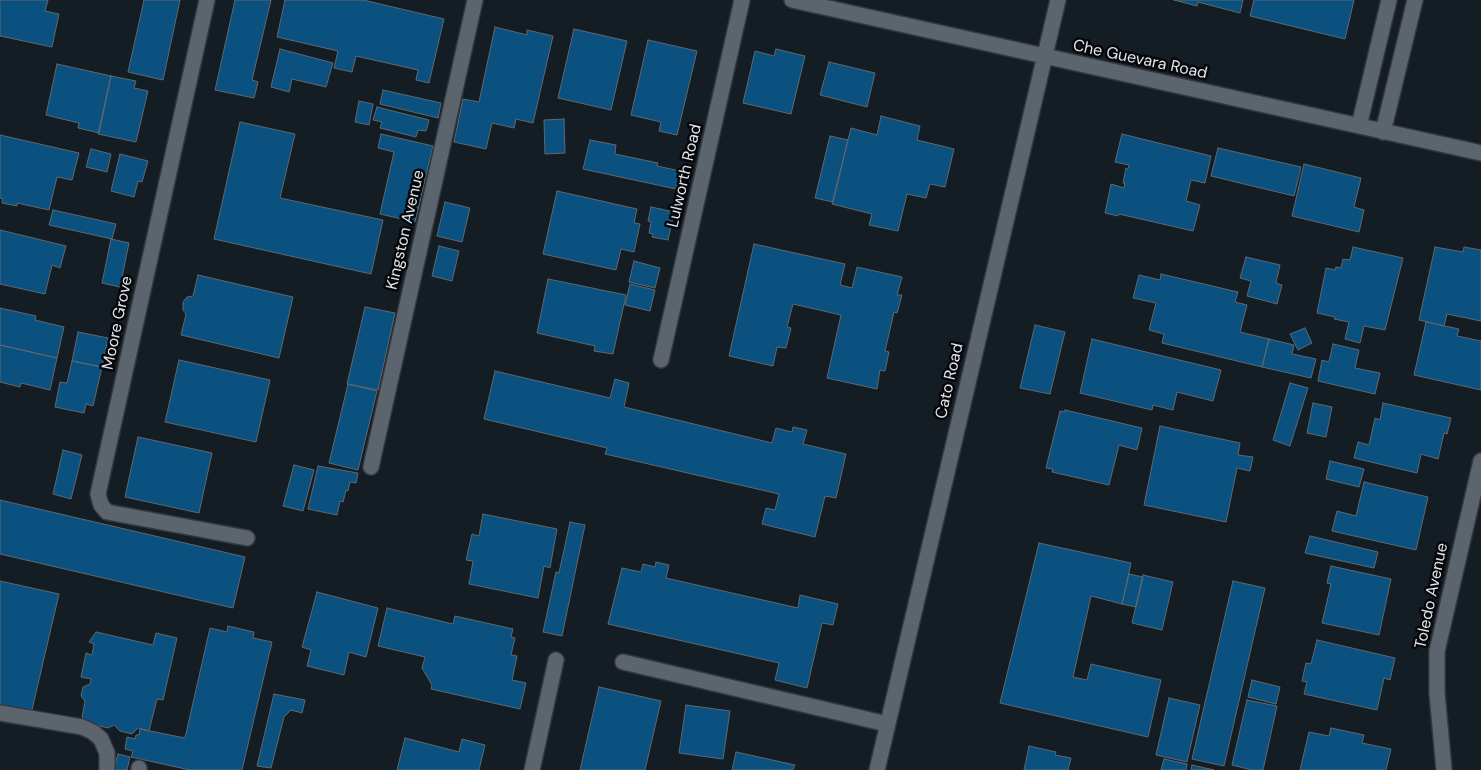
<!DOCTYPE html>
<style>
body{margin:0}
canvas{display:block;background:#151d24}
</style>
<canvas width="1481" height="770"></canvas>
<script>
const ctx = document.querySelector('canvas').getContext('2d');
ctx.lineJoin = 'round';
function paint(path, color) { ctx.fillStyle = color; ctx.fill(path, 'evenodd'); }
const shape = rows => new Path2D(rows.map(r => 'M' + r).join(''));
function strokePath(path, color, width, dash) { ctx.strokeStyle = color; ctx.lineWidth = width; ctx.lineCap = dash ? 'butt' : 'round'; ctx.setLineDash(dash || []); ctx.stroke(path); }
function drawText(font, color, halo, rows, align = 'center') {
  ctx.font = font + ' "DM Sans",sans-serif'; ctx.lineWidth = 5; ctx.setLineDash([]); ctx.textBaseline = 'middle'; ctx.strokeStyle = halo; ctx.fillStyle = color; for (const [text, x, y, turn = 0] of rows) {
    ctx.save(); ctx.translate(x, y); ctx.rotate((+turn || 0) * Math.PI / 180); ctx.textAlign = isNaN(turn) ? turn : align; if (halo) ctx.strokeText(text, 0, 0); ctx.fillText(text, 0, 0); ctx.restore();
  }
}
const building = shape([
 [0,0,48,0,45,11,59,14,52,47,0,36,0,0],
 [144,0,180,0,163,80,128,72,144,0],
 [235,0,271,0,252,80,258,82,254,98,215,90,235,0],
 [285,0,363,0,444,19,429,83,416,80,418,70,356,56,352,72,334,68,338,51,277,37,285,0],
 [1174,0,1243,0,1240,13,1198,2,1197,6,1174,0],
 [1254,0,1354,0,1345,39,1250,16,1254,0],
 [495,27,527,35,527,30,553,36,533,123,516,119,514,128,492,123,486,149,454,142,463,99,479,102,495,27],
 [574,29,627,41,611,110,558,98,574,29],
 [648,40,697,51,677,135,659,131,661,122,631,115,648,40],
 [280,49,333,63,326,87,292,79,289,92,271,87,280,49],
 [776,49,805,56,791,114,743,103,755,51,774,56,776,49],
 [829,62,875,73,867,107,820,95,829,62],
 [57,64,111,76,99,133,78,128,79,123,46,115,57,64],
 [111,76,136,81,134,88,148,91,136,142,98,134,111,76],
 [383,90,441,103,438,118,380,104,383,90],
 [359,101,373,104,369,125,355,122,359,101],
 [377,107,429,120,426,131,418,130,416,137,380,128,382,122,373,120,377,107],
 [881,116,920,126,917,140,954,149,945,187,930,184,926,198,907,194,898,231,869,225,872,214,832,204,851,128,877,135,881,116],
 [564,119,565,153,545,154,544,120,564,119],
 [240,122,295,134,280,198,383,220,371,274,214,239,240,122],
 [381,134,433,146,415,222,380,214,394,152,378,148,381,134],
 [1122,134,1211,156,1205,183,1191,180,1186,201,1200,205,1193,231,1119,214,1118,216,1105,213,1111,184,1124,188,1125,183,1123,183,1126,168,1128,169,1129,165,1115,162,1122,134],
 [0,135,79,153,72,180,57,177,49,210,17,203,17,206,2,203,3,199,0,198,0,135],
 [830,136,848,140,833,202,815,198,830,136],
 [590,140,616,145,615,154,658,163,657,166,680,171,676,189,583,169,590,140],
 [1218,148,1301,167,1294,196,1211,176,1218,148],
 [91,149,111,154,107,172,86,167,91,149],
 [120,154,148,161,142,182,138,181,134,197,111,191,120,154],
 [1304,164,1361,178,1354,207,1364,210,1359,232,1292,216,1304,164],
 [557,191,637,209,634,223,640,224,634,252,621,249,616,270,543,254,557,191],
 [445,202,470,208,462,242,437,236,445,202],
 [651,207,674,212,668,240,652,237,653,234,649,233,651,222,648,221,651,207],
 [53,210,116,224,112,239,49,225,53,210],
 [0,230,66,246,60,268,52,265,45,294,0,284,0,230],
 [111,239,129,243,120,287,102,283,111,239],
 [754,244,845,264,840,285,852,288,857,267,902,277,897,295,902,295,897,313,894,312,885,351,889,352,885,371,880,370,877,389,827,378,841,315,793,304,787,327,791,328,786,348,777,347,773,366,729,356,754,244],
 [439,246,459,251,452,281,432,276,439,246],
 [1353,247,1403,258,1385,330,1364,326,1360,343,1345,339,1349,322,1334,319,1335,317,1317,313,1326,268,1335,270,1336,267,1341,268,1343,259,1350,260,1353,247],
 [1435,247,1463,252,1464,247,1481,250,1481,321,1447,314,1444,326,1419,320,1435,247],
 [1246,257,1280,265,1276,283,1282,285,1277,304,1247,296,1251,281,1240,278,1246,257],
 [634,261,660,268,655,288,629,282,634,261],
 [1161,274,1238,292,1235,302,1247,305,1240,332,1269,339,1262,367,1162,343,1164,334,1149,330,1156,303,1133,298,1139,275,1160,280,1161,274],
 [198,275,293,297,279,358,181,335,186,314,183,310,183,302,187,297,193,296,198,275],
 [548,279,626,295,613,354,594,351,595,346,537,333,548,279],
 [630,284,655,290,650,311,625,305,630,284],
 [365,307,395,313,378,390,347,384,365,307],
 [0,308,36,316,35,320,64,327,57,358,0,345,0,308],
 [1426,322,1459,329,1457,336,1481,341,1481,390,1414,375,1426,322],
 [1035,325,1065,332,1050,394,1020,388,1035,325],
 [1305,328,1312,343,1298,350,1290,334,1305,328],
 [78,332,108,338,102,367,72,361,78,332],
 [1092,339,1221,370,1213,401,1177,392,1173,410,1153,405,1152,410,1080,393,1092,339],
 [1269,339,1294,345,1292,354,1316,359,1311,378,1262,367,1269,339],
 [1333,344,1359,350,1355,368,1380,373,1375,394,1318,381,1322,360,1329,362,1333,344],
 [0,345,57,358,50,390,21,383,20,387,0,382,0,345],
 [179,360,270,380,256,442,165,422,179,360],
 [72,361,102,367,93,406,86,404,84,413,55,407,60,382,67,383,72,361],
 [495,371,610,398,615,379,629,383,624,407,772,443,776,428,792,432,793,427,807,430,803,444,846,454,836,498,825,496,815,537,762,524,766,508,775,510,779,494,605,454,607,448,484,419,495,371],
 [1290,383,1308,388,1290,446,1273,440,1290,383],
 [348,384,377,391,358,470,329,463,348,384],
 [1313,403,1332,407,1326,437,1307,433,1313,403],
 [1383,403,1451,418,1447,434,1444,433,1438,459,1421,454,1417,473,1354,458,1358,442,1369,445,1375,418,1380,420,1383,403],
 [1065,410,1142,428,1137,450,1119,445,1109,485,1052,472,1053,469,1046,468,1060,411,1065,412,1065,410],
 [1160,426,1240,443,1238,455,1253,457,1250,471,1237,468,1226,522,1144,505,1160,426],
 [138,437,212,453,199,513,125,497,138,437],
 [63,450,82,455,71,499,53,494,63,450],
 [1330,461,1364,469,1359,487,1326,479,1330,461],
 [294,465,314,470,303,511,283,506,294,465],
 [318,466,358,473,356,483,350,482,348,491,346,490,343,502,340,501,337,515,308,509,318,466],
 [1364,482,1428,497,1416,550,1332,531,1337,511,1356,516,1364,482],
 [0,500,245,557,233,608,0,554,0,500],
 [483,514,557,529,550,568,544,566,538,598,469,584,473,561,466,560,472,534,479,536,483,514],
 [570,522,585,525,562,636,543,632,556,572,559,573,570,522],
 [1310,536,1378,552,1374,568,1305,553,1310,536],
 [1039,543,1131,563,1122,604,1091,596,1073,677,1087,680,1091,664,1161,680,1148,737,1000,703,1039,543],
 [656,562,669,565,666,578,798,608,800,595,838,604,833,625,822,623,807,688,775,680,779,663,608,624,622,568,641,572,643,564,655,567,656,562],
 [1331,566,1391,579,1379,635,1322,623,1331,584,1327,583,1331,566],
 [1129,574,1143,577,1136,607,1122,604,1129,574],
 [1143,575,1173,582,1162,630,1132,623,1143,575],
 [0,581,59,594,31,714,0,707,0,581],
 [1233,581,1265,588,1224,766,1192,759,1233,581],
 [317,592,378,608,366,657,349,652,344,675,307,666,311,650,302,647,317,592],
 [387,608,453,624,455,616,513,629,511,637,515,638,511,655,517,656,512,680,526,683,520,709,431,689,432,685,422,668,425,657,378,646,387,608],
 [228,626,254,632,253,638,272,642,242,770,190,770,131,757,133,751,125,749,127,737,135,739,136,735,139,735,140,729,185,738,210,628,227,632,228,626],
 [96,632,153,645,156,633,177,638,163,700,157,699,149,731,138,728,132,734,120,731,114,725,108,728,88,723,82,717,85,701,81,696,83,687,90,684,91,679,81,677,86,653,92,655,94,644,89,642,96,632],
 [1317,640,1395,658,1390,680,1384,678,1377,710,1304,694,1307,682,1302,681,1306,663,1311,664,1317,640],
 [1252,680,1280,687,1276,704,1248,697,1252,680],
 [599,687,661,701,645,770,580,770,599,687],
 [274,694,305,700,302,713,291,710,284,717,271,768,257,766,274,694],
 [1169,698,1200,705,1187,762,1156,755,1169,698],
 [1247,700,1277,706,1263,770,1252,770,1232,765,1247,700],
 [686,705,730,711,723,759,679,753,686,705],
 [1331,728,1364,735,1362,743,1391,749,1386,770,1300,770,1309,732,1329,736,1331,728],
 [405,738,459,752,462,739,485,745,479,770,397,770,405,738],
 [1029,746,1056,752,1055,755,1071,758,1068,770,1024,770,1029,746],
 [736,752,795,765,793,770,732,770,736,752],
 [118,754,130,757,127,770,114,770,118,754],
 [1164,759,1187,764,1186,770,1161,770,1164,759],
 [1192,765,1214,770,1191,770,1192,765]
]);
const minor = shape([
 [207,0,98,494,101,505,107,512,247,538],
 [792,0,1481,153],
 [1359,126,1389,0],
 [1383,132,1415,0],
 [661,360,742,0],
 [371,467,475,0],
 [623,662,887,724],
 [0,713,82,727,93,732,101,739,107,753,107,770],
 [139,770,139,768],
 [532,770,556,660],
 [877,770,1058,0],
 [1444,770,1437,693,1437,651,1481,461]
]);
const streetNames = [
 ["Che Guevara Road",1140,60,12],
 ["Lulworth Road",685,176,-77],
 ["Kingston Avenue",406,230,-77],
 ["Moore Grove",118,323,-78],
 ["Cato Road",950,381,-77],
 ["Toledo Avenue",1432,596,-78]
];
paint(building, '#0b517f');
strokePath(building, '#5e6870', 1);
strokePath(minor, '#34383e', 18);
strokePath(minor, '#5c656e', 15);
drawText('16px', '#e0e6eb', '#05070a', streetNames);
</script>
